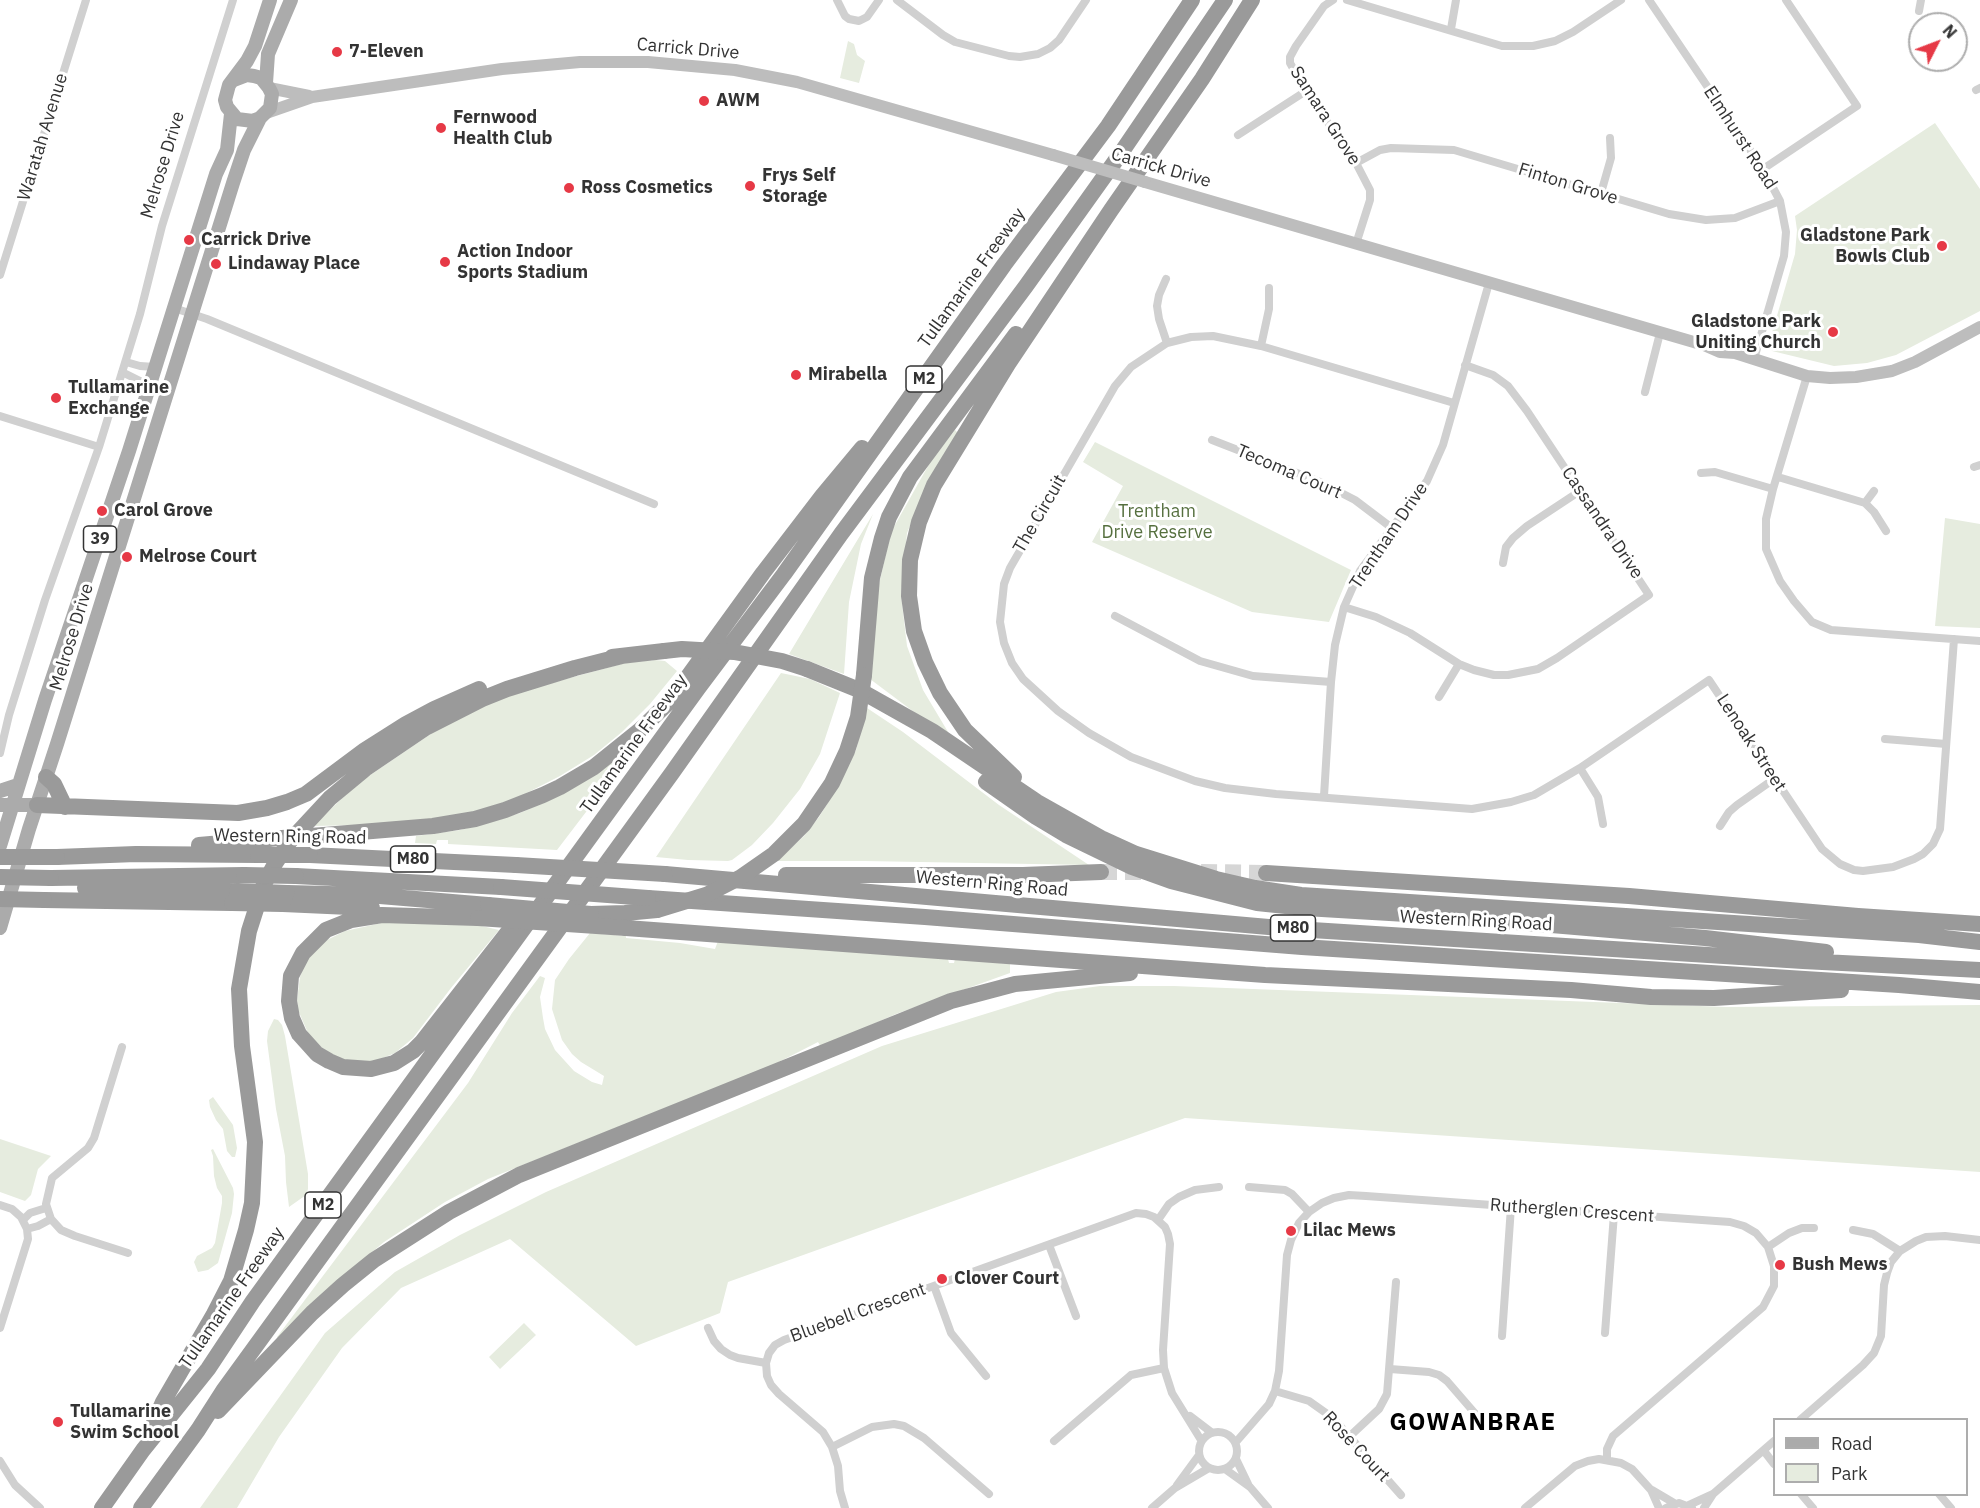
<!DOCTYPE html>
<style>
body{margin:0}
#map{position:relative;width:1980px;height:1508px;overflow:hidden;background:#fff;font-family:"IBM Plex Sans",sans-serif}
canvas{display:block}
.legend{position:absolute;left:1773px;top:1418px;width:195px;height:78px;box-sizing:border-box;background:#fff;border:2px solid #adadad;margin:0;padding:8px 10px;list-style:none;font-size:18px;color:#333}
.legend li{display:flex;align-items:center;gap:12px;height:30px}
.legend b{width:30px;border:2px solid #adadad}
.north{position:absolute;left:1908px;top:12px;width:60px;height:60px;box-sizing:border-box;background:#fff;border:2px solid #adadad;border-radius:50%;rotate:48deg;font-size:16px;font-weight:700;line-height:24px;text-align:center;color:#333}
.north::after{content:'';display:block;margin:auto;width:21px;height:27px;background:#e63946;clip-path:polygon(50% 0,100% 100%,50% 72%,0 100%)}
</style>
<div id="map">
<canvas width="1980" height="1508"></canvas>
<ul class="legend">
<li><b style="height:8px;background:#ababab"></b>Road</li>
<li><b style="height:16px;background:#e6ecdf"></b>Park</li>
</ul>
<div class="north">N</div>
</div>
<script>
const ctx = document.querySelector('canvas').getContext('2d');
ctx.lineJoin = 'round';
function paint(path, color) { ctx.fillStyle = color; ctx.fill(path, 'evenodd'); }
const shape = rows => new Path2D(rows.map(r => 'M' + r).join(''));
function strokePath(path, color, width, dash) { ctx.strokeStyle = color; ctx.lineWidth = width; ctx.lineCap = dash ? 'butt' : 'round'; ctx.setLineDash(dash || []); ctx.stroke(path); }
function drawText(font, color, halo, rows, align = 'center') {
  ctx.font = font + ' "IBM Plex Sans",sans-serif'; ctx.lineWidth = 6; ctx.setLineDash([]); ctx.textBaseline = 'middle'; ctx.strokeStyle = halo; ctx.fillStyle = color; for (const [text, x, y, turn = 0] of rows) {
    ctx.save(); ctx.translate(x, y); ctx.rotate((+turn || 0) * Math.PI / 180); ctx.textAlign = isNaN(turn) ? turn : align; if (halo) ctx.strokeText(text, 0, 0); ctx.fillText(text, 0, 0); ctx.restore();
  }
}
const green = shape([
 [848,41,854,44,857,55,865,61,859,83,840,78],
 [1935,123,1980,189,1980,311,1896,355,1867,363,1834,366,1772,351,1769,343,1795,254,1797,230,1795,216],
 [955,430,960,435,928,482,907,533,901,595,907,646,923,690,954,742,870,679,879,584,891,532,932,459],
 [1095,442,1351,570,1329,622,1252,612,1092,542,1123,486,1083,462],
 [873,514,861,544,849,602,844,674,789,654],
 [1945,518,1980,524,1980,628,1935,626],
 [655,660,665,661,677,671,650,704,622,732,594,755,560,776,515,799,464,815,410,824,313,826,357,784,435,731,477,709,518,692,625,663],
 [781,673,810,679,840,693,820,754,800,789,773,823,752,845,732,860,728,861,688,860,656,857],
 [867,708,903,732,999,805,1089,865,864,861,777,861,804,836,819,817,840,783,856,750],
 [644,736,557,850,448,844,448,840,437,840,436,844,415,843,416,836,460,830,498,820,520,813,547,801,598,772,618,758],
 [386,922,473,924,499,930,451,988,413,1038,395,1053,383,1058,370,1062,344,1063,311,1040,298,1010,297,1000,300,977,304,966,313,951,325,941,345,931],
 [590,933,626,936,626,938,680,943,715,949,718,941,948,959,949,963,954,963,955,959,1010,964,1010,973,896,1014,821,1047,818,1042,775,1064,488,1179,445,1202,384,1242,358,1264,278,1338,277,1337,468,1083,512,1013,540,976,545,978,540,997,543,1018,545,1029,555,1050,574,1071,592,1082,602,1085,604,1076,581,1062,572,1054,562,1040,552,1009,555,980,569,959],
 [1100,986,1174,986,1726,1007,1980,1005,1980,1172,1185,1118,728,1282,720,1313,636,1346,510,1239,401,1288,342,1348,279,1437,237,1508,200,1508,325,1333,395,1272,460,1235,546,1192,882,1046,1056,992],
 [274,1019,278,1020,282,1025,285,1036,308,1174,308,1189,306,1195,289,1207,286,1182,285,1156,276,1109,267,1041,268,1031],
 [213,1097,233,1125,237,1148,235,1157,232,1157,227,1151,223,1129,216,1120,210,1107,209,1100],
 [0,1139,51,1156,38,1169,31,1195,25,1201,0,1192],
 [213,1149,233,1188,234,1194,232,1213,218,1263,208,1270,198,1272,194,1262,197,1256,212,1248,215,1243,222,1203,222,1196,217,1188,214,1176,213,1156,211,1150],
 [524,1323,536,1335,500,1369,489,1357]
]);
const highwayTunnel = shape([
 [1101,872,1145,872],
 [1201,872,1266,873]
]);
const street = shape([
 [837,0,845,16,849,19,859,21,867,17,879,0],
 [897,0,943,35,955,42,1009,56,1020,57,1038,54,1050,48,1059,40,1086,0],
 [1333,0,1324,6,1296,46,1290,57,1290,63,1306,91,1356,163,1370,190,1370,200,1356,244],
 [1347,0,1502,46,1533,46,1555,41,1573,32,1621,0],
 [1649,0,1763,169,1780,201,1786,232,1784,256,1754,359],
 [1919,11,1921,0],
 [1451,29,1456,0],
 [1976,90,1980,88],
 [1238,135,1306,91],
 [1356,163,1380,150,1391,148,1454,150,1669,214,1706,220,1735,218,1780,201],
 [1763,169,1857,106,1786,0],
 [1601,193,1611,158,1610,138],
 [0,275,86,0],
 [1166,279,1159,295,1157,306,1159,319,1167,343],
 [174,308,207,319,654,504],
 [1261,346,1269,309,1269,288],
 [126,362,140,366,155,367],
 [122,372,150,386],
 [1807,376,1773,489,1766,519,1766,549,1780,581,1794,601,1812,622,1831,630,1980,641],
 [1645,392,1660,333],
 [1454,403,1261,346,1213,336,1191,337,1167,343,1131,367,1115,386,1010,568,1004,584,1000,622,1004,643,1012,663,1023,679,1058,711,1089,733,1131,757,1195,781,1225,788,1276,794,1472,809,1511,802,1534,795,1580,768,1709,680,1822,849,1840,864,1854,870,1863,871,1893,867,1914,859,1923,854,1933,844,1940,829,1954,639],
 [0,416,99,447],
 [1212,440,1320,482,1355,500,1392,528],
 [1974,467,1980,465],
 [1701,473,1715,472,1773,489],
 [1778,477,1865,503,1874,512,1886,531],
 [1865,503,1874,491],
 [1503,563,1506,547,1513,538,1527,526,1580,491],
 [1344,607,1376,617,1410,633,1459,664,1474,670,1494,675,1508,675,1538,669,1557,658,1649,595,1527,411,1508,386,1493,375,1465,365],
 [1115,616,1200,661,1253,676,1331,682],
 [1439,697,1459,664],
 [1885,739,1946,744],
 [0,753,9,715,45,600,99,447,140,314,162,226,233,0],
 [1580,768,1598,797,1603,824],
 [1324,796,1331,682,1335,645,1344,607,1360,571,1427,481,1443,445,1489,283],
 [1720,826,1729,812,1737,805,1774,779],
 [122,1047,94,1138,88,1148,52,1178,46,1204,51,1219,61,1230,75,1236,128,1253],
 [1249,1187,1285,1190,1292,1194,1309,1212],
 [0,1205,12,1209,21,1217,27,1229,28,1239,0,1328],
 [23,1220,30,1213,46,1208],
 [1158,1220,1169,1204,1179,1197,1195,1190,1219,1187],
 [27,1229,38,1226,51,1219],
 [1853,1230,1873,1234,1900,1251],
 [1049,1245,1076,1316],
 [1768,1247,1789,1233,1802,1228,1814,1228],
 [934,1286,951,1333,986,1376],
 [708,1328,714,1341,721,1349,730,1355,738,1358,766,1363],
 [1605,1333,1614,1214],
 [1502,1336,1511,1207],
 [1390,1369,1429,1372,1439,1375,1447,1381,1479,1418],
 [1275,1391,1309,1401,1333,1418,1401,1495],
 [1190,1416,1211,1432],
 [1800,1420,1863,1365,1874,1353,1881,1336,1884,1285,1887,1273,1891,1262,1900,1251,1916,1241,1926,1237,1945,1236,1980,1240],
 '1199 1451a19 19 0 1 1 38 0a19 19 0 1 1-38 0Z',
 [1350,1436,1379,1409,1387,1394,1396,1282],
 [1054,1441,1131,1375,1164,1368],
 [1236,1442,1269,1404,1275,1391,1279,1371,1287,1255,1291,1240,1299,1223,1309,1212,1322,1203,1334,1198,1349,1195,1366,1196,1730,1222,1744,1226,1756,1233,1768,1247,1774,1266,1774,1286,1763,1307,1613,1436,1607,1449,1607,1459],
 [832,1447,872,1427,894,1424,904,1426,924,1438,989,1494],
 [1764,1451,1774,1464],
 [1236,1459,1248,1484],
 [0,1461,15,1485,40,1508],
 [1225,1469,1250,1487,1268,1508],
 [1177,1485,1199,1455],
 [1652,1490,1674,1503],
 [1801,1494,1813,1508],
 [1939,1494,1951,1508],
 [1689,1505,1713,1494,1774,1441],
 [845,1508,840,1491,838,1466,832,1447,823,1432,779,1394,771,1385,767,1376,766,1363,769,1353,775,1345,784,1340,1136,1213,1146,1214,1154,1217,1165,1227,1168,1234,1170,1244,1163,1350,1164,1368,1172,1393,1201,1440],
 [1152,1508,1175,1488,1209,1468],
 [1525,1508,1575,1466,1588,1461,1599,1459,1621,1463,1632,1469,1651,1490,1659,1508],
 [1666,1508,1679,1503,1692,1508],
 [1704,1508,1713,1494]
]);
const secondary = shape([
 [269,88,309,96],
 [266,113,312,97,502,69,580,62,648,62,735,70,797,82,1053,155],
 [1145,182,1704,345,1720,352,1735,353,1807,376,1830,378,1856,377,1892,371,1915,362,1980,327]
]);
const primary = shape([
 [234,80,247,75,254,76,261,78,269,88,272,94,270,108,260,118,253,121,237,119,227,107,225,100,229,85,247,61,255,46,270,0],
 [266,83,268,54,291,0],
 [0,791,18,785],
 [0,805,37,805],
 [0,846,45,700,129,451,216,174,227,150,231,114],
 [0,928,29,829,57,744,233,183,244,150,260,118]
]);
const highway = shape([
 [612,657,664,651],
 [807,669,859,690,932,731,1037,802,1101,838,1136,854,1216,879,1255,888,1301,895,1919,935,1980,942],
 [864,675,872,578,882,538,889,517,910,477,1016,334],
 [46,777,54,784,65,807],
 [1014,777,965,730,940,693,925,662,914,631,909,596,910,560,919,522,934,485,1008,364,1111,210,1202,79,1252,0],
 [986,782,1036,817,1066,835,1132,867,1171,881,1257,903,1305,908,1457,917,1705,938,1826,952],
 [37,805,238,813,267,808,287,802,306,794,365,750,406,724,434,709,479,689],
 [324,835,433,826,475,819,505,810,543,795,560,787,594,767,640,730,671,700,763,573,822,496,862,448],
 [199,845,268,839],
 [310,855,516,865],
 [57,857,136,854,258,855],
 [1266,873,1629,896,1858,916,1980,924],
 [665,874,1280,928,1803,961,1980,970],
 [786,875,1023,875,1101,872],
 [296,876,501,887],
 [51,878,244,875],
 [85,888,237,891],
 [287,893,368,895,488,905],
 [648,898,925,917,1302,947,1899,985,1980,992],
 [44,900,232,903],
 [283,904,372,908],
 [591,914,625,913,657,910],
 [478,918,382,915,351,920,326,930,303,953,291,976,289,1001,292,1018,299,1034,317,1054,329,1061,343,1067,371,1069,394,1063,413,1051,422,1042,512,927],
 [626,928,1265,975,1571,990,1651,997,1714,998,1841,990],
 [218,1411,312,1313,343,1285,374,1260,449,1212,519,1175,951,1001,1015,984,1130,973],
 [151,1430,163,1402,214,1314,231,1281,246,1230,252,1203,255,1142,242,1046,239,989,249,931,264,884,276,862,290,841,330,798,365,769,427,727,482,699,507,689,575,668,622,656],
 [102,1508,143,1450,208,1369,253,1301,699,687,784,574,1004,265,1108,126,1192,0],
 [141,1508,198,1430,223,1391,672,773,841,534,1026,286,1121,153,1225,0]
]);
const secondaryBridge = shape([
 [1053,155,1145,182]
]);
const highwayBridge = shape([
 [664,651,682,649,734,652,782,661,807,669],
 [268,839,324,835],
 [258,855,310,855],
 [0,857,57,857],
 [516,865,665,874],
 [244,875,296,876],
 [0,877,51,878],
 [501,887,648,898],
 [237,891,287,893],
 [0,899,44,900],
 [232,903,283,904],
 [488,905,591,914],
 [657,910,706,895,741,877,774,854,804,824,832,783,847,751,858,717,864,675],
 [478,918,626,928]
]);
const markers = [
 [337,52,6,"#e63946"],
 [704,101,6,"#e63946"],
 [441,128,6,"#e63946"],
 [750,186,6,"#e63946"],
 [569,188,6,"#e63946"],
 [189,240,6,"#e63946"],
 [1942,246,6,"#e63946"],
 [445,262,6,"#e63946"],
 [216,264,6,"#e63946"],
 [1833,332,6,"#e63946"],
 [796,375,6,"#e63946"],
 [56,398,6,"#e63946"],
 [102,511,6,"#e63946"],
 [127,557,6,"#e63946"],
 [1291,1231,6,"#e63946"],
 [1780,1265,6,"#e63946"],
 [942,1279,6,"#e63946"],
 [58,1422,6,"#e63946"]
];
const shields = [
 [924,379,36],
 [100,539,33],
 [413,859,45],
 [1293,928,45],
 [323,1205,36]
];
const shieldNames = [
 ["M2",924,379],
 ["39",100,539],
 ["M80",413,859],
 ["M80",1293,928],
 ["M2",323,1205]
];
const streetNames = [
 ["Carrick Drive",688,49,5],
 ["Samara Grove",1325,116,57],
 ["Waratah Avenue",43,137,-73],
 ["Elmhurst Road",1740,138,57],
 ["Melrose Drive",163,165,-73],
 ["Carrick Drive",1161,168,16],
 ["Finton Grove",1568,184,17],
 ["Tullamarine Freeway",972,278,-54],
 ["Tecoma Court",1289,472,23],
 ["The Circuit",1040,514,-60],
 ["Cassandra Drive",1602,523,56],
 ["Trentham Drive",1389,536,-56],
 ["Melrose Drive",72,637,-73],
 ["Lenoak Street",1751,743,57],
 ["Tullamarine Freeway",634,744,-54],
 ["Western Ring Road",290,837,1],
 ["Western Ring Road",992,884,5],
 ["Western Ring Road",1476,921,3],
 ["Rutherglen Crescent",1572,1211,4],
 ["Tullamarine Freeway",232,1298,-55],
 ["Bluebell Crescent",858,1313,-20],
 ["Rose Court",1356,1447,47]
];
const poiNames = [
 ["7-Eleven",349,52],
 ["AWM",716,101],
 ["Fernwood",453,118],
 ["Health Club",453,139],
 ["Frys Self",762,176],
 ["Storage",762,197],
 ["Ross Cosmetics",581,188],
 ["Gladstone Park",1930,236,"right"],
 ["Bowls Club",1930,257,"right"],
 ["Carrick Drive",201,240],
 ["Action Indoor",457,252],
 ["Sports Stadium",457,273],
 ["Lindaway Place",228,264],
 ["Gladstone Park",1821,322,"right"],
 ["Uniting Church",1821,343,"right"],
 ["Mirabella",808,375],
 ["Tullamarine",68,388],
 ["Exchange",68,409],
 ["Carol Grove",114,511],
 ["Melrose Court",139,557],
 ["Lilac Mews",1303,1231],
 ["Bush Mews",1792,1265],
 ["Clover Court",954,1279],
 ["Tullamarine",70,1412],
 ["Swim School",70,1433]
];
const parkNames = [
 ["Trentham",1157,512],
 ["Drive Reserve",1157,533]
];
const districtNames = [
 ["GOWANBRAE",1473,1423]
];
paint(green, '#e6ecdf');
strokePath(highwayTunnel, '#d6d6d6', 16, [16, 8]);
strokePath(street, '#d0d0d0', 8);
strokePath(secondary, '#bdbdbd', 12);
strokePath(primary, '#ababab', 14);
strokePath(highway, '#9a9a9a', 16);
strokePath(secondaryBridge, '#bdbdbd', 12);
strokePath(highwayBridge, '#9a9a9a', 16);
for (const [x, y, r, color] of markers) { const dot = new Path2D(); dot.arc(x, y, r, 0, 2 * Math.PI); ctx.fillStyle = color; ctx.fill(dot); strokePath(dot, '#fff', 2); }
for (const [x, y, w] of shields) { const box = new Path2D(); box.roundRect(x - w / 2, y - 13, w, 26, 4.5); ctx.fillStyle = '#fff'; ctx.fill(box); strokePath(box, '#333', 1.5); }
drawText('bold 16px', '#333', null, shieldNames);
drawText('18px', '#333', '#fff', streetNames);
drawText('bold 18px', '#333', '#fff', poiNames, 'left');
drawText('18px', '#56703f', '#fff', parkNames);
ctx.letterSpacing = '1.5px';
drawText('bold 24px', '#000', '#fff', districtNames);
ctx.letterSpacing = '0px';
</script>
